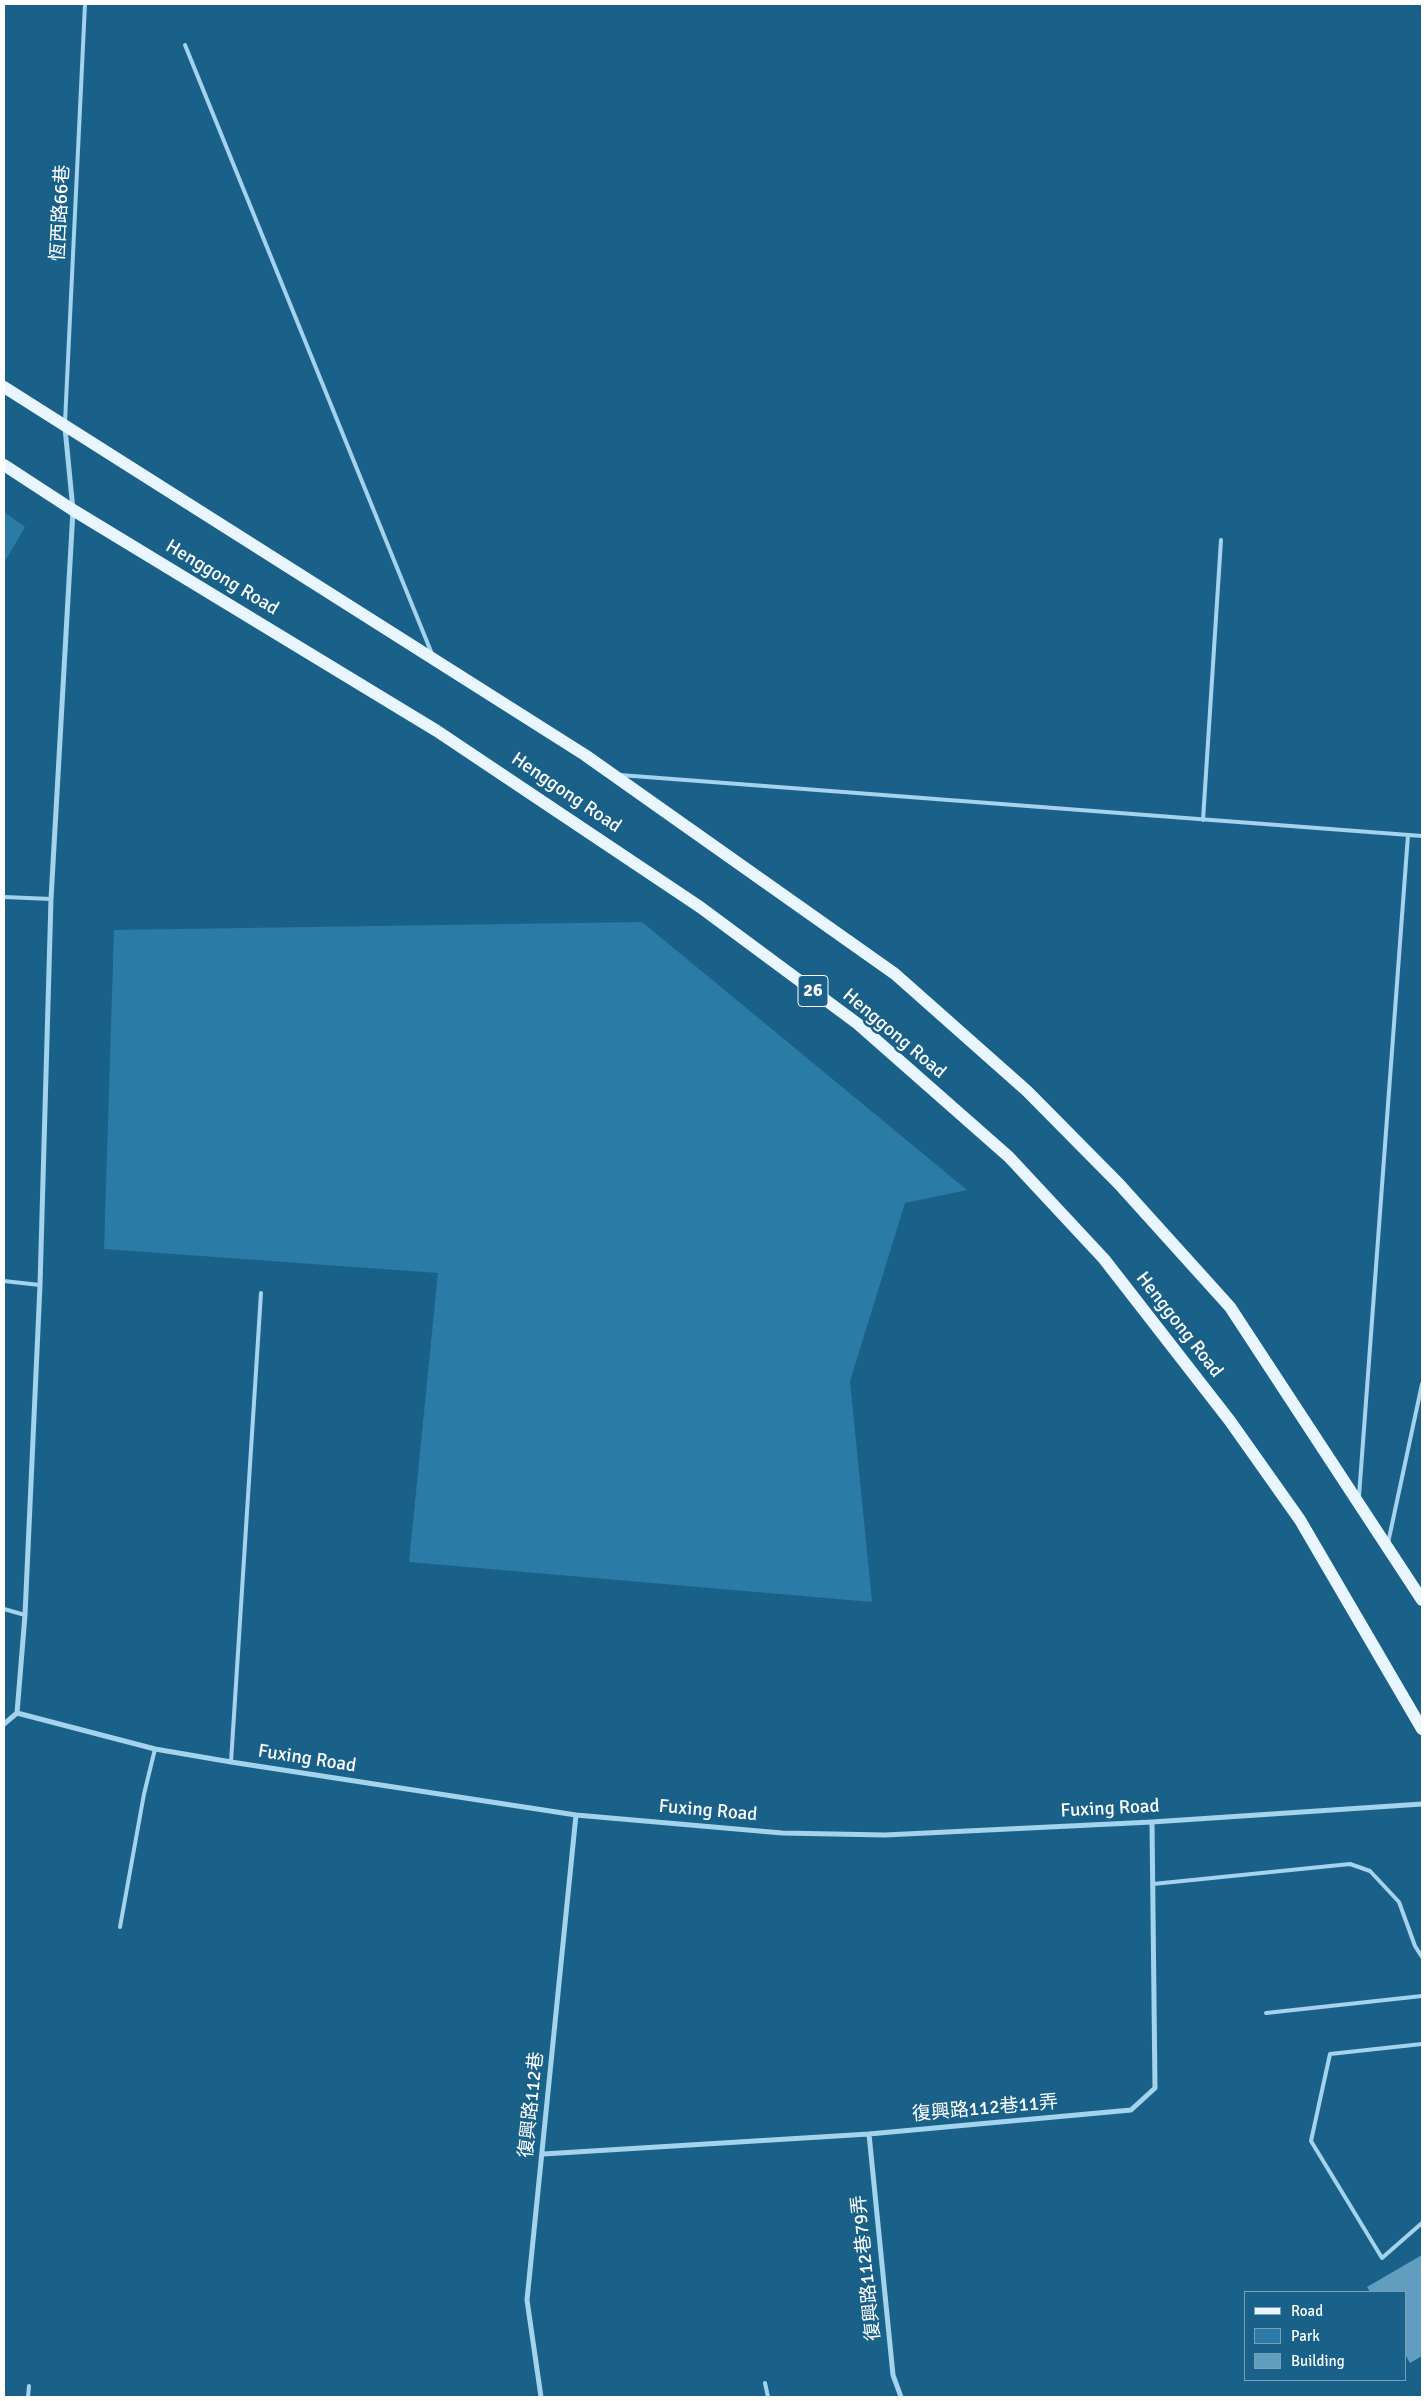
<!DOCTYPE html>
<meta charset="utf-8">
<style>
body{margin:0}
#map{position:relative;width:1426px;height:2401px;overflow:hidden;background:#1a6189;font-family:Signika,sans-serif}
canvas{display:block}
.frame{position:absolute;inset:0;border:5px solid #fff;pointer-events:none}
.legend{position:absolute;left:1244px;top:2291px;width:162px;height:90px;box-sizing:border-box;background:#1a6189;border:1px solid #76a0b8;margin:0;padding:6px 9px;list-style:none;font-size:15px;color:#fff}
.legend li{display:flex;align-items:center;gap:10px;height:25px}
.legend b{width:25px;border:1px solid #76a0b8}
</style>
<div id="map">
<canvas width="1426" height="2401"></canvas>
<div class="frame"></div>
<ul class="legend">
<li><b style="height:6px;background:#e9f6ff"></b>Road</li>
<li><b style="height:14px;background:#2a7ba5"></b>Park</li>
<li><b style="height:14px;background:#619dbe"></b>Building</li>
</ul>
</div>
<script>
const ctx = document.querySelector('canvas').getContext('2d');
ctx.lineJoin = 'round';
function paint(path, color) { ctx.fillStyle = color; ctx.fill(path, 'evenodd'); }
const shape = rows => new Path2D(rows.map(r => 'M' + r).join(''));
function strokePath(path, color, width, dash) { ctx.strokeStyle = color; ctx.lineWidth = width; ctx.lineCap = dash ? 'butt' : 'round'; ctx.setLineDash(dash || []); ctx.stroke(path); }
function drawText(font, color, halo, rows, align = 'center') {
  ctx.font = font + ' Signika,"Noto Sans TC",sans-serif'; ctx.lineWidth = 5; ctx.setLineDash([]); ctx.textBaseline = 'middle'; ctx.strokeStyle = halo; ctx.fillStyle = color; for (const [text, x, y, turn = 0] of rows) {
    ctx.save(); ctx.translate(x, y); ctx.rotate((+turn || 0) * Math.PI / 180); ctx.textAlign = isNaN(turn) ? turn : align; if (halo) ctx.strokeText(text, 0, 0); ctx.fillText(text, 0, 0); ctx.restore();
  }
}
const green = shape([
 [4,512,25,527,4,563],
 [642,922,967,1190,905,1203,850,1381,872,1602,409,1562,438,1273,104,1249,114,930]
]);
const building = shape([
 [1422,2255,1422,2356,1410,2363,1405,2354,1405,2292,1370,2292,1367,2287]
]);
const lane = shape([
 [185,45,432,654],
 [65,422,85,4],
 [620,775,1422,836],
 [1203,820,1221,540],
 [4,897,51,899],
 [4,1281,40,1285],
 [1359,1496,1408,835],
 [1388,1543,1422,1384],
 [4,1609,25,1615],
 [231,1762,261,1293],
 [1153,1884,1350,1864,1370,1871,1399,1902,1415,1946,1422,1957],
 [120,1927,144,1794,155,1749],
 [1266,2013,1422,1996],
 [1422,2044,1330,2054,1311,2141,1382,2258,1422,2223],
 [765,2383,768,2397],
 [28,2397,29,2386]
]);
const street = shape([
 [17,1713,25,1615,40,1285,51,899,73,510,65,428],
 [4,1724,17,1713,155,1749,231,1762,576,1815,782,1833,885,1835,1152,1822,1422,1804],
 [869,2134,893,2375,901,2397],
 [543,2154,869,2134,1131,2110,1155,2088,1152,1822],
 [541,2397,527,2300,576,1815]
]);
const primary = shape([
 [4,387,585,755,895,974,1027,1091,1119,1184,1230,1307,1422,1600],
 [4,465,73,510,437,731,700,907,858,1024,1009,1157,1104,1259,1230,1421,1300,1520,1422,1729]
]);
const shields = [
 [813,991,30]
];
const shieldNames = [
 ["26",813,991]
];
const streetNames = [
 ["恆西路66巷",61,213,-87],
 ["Henggong Road",222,578,31],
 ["Henggong Road",566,793,34],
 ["Henggong Road",894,1034,40],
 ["Henggong Road",1179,1325,52],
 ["Fuxing Road",307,1759,9],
 ["Fuxing Road",1110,1809,-3],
 ["Fuxing Road",708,1811,5],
 ["復興路112巷",532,2105,-84],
 ["復興路112巷11弄",985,2109,-5],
 ["復興路112巷79弄",867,2268,-96]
];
paint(green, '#2a7ba5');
paint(building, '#619dbe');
strokePath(lane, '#a4d3ed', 4);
strokePath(street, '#a4d3ed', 5);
strokePath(primary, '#e9f6ff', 12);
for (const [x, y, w] of shields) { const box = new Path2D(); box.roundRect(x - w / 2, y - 15.5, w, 31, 4); ctx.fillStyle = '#1a6189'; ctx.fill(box); strokePath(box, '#fff', 1); }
drawText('bold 18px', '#fff', null, shieldNames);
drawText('19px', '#fff', '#1a6189', streetNames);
</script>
